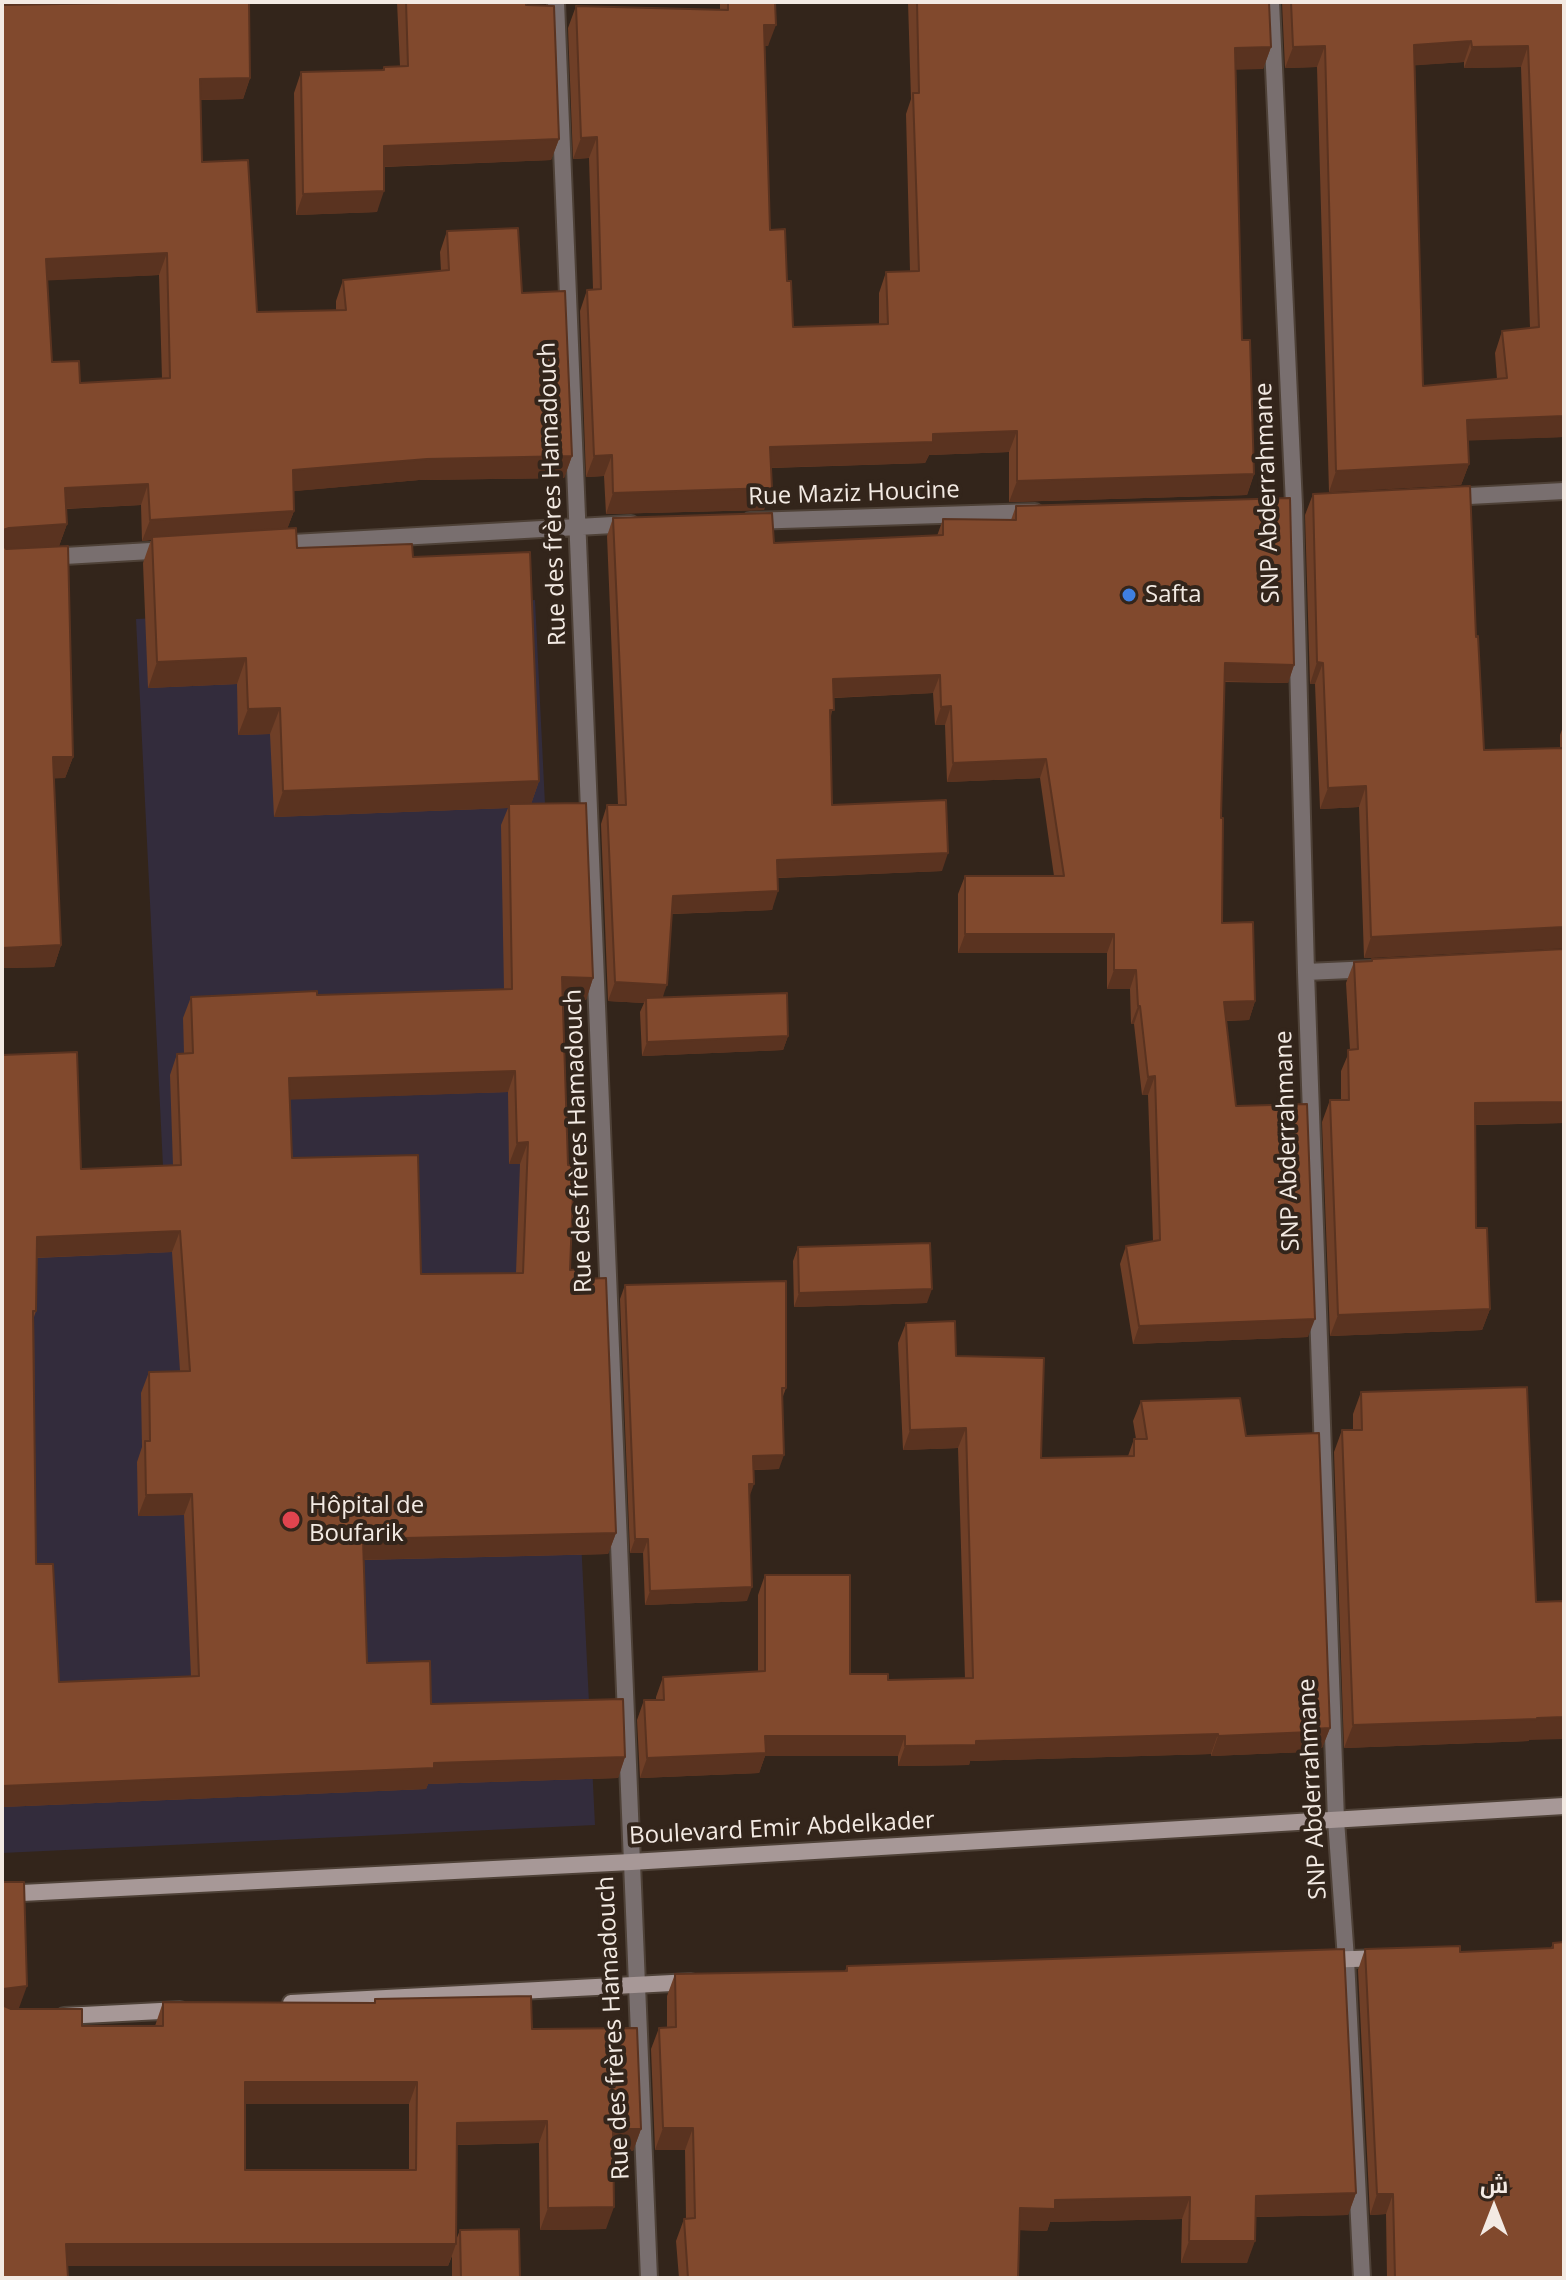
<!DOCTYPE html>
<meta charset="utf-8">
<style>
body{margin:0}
#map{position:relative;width:1566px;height:2280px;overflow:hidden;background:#33251b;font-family:"Open Sans",Cairo,sans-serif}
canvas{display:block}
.frame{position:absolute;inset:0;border:4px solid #f3eae3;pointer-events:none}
.north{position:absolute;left:1454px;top:2168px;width:80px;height:80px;-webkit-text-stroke:6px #33251b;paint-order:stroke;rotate:0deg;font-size:22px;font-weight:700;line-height:32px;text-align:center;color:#f3eae3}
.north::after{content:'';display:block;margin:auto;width:28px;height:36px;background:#f3eae3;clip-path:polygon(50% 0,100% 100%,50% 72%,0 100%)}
</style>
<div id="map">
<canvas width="1566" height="2280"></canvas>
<div class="frame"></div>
<div class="north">ش</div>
</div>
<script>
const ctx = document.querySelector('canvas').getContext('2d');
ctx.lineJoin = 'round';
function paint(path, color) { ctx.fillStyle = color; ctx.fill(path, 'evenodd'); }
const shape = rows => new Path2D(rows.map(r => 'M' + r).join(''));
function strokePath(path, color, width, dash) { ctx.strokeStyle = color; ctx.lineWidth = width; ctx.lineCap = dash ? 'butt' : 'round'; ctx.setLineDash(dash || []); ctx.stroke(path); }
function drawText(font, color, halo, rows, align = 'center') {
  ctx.font = font + ' "Open Sans",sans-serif'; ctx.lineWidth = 8; ctx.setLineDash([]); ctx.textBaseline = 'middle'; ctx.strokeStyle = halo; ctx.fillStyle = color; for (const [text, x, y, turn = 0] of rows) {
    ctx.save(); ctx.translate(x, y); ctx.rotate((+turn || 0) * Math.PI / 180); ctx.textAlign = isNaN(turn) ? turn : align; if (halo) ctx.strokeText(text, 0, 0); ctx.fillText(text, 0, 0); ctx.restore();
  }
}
const medical = shape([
 [535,600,595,1825,2,1853,2,1215,165,1207,136,619]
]);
const street = shape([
 [556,2,649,2278],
 [1271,2,1294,505,1306,972,1336,1820,1346,1959,1362,2278],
 [1450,497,1564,491],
 [750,521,1035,512],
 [275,544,631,524],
 [47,557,168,550],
 [1306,972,1372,969]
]);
const secondary = shape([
 [2,1894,631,1862,1564,1806],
 [1322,1960,1383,1958],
 [291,2003,691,1982],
 [64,2016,180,2010]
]);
const wall = shape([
 [172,2,249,2,250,78,243,99,200,100,202,162,248,160,257,312,336,310,336,301,343,280,441,271,440,252,447,231,518,228,522,293,565,291,572,456,564,478,419,480,293,491,294,511,287,529,296,528,297,548,412,544,413,557,530,552,539,781,531,804,586,803,593,978,586,1000,562,998,568,1165,574,1166,570,1270,581,1269,582,1279,606,1278,616,1533,608,1554,364,1560,367,1663,430,1661,431,1704,623,1699,625,1757,618,1778,428,1784,426,1789,2,1807,2,1055,77,1052,81,1169,173,1166,170,1075,177,1054,184,1053,183,1018,191,997,317,991,317,995,504,990,501,825,508,808,274,817,270,734,238,735,237,684,148,688,143,563,151,540,142,541,141,505,66,509,67,524,59,546,5,549,68,546,73,757,65,778,54,778,61,945,54,967,2,968,2,5],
 [159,275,162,379,80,383,79,361,52,362,47,280],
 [508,1092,509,1164,520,1164,516,1273,421,1274,418,1155,292,1158,290,1099],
 [172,1252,180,1371,149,1372,141,1393,142,1447,137,1462,138,1516,184,1515,191,1677,59,1682,53,1564,36,1564,34,1317,36,1311,36,1258],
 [397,2,526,2,559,139,551,160,384,167,377,212,296,215,294,93,301,72,382,70,384,67,400,66],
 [720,2,775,2,768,46,765,46,770,230,787,281,793,327,879,325,879,293,886,272,910,271,906,114,911,99,908,2,1269,2,1271,47,1263,69,1236,69,1242,340,1254,474,1247,495,1009,502,1009,452,929,455,925,463,771,468,764,510,606,514,604,476,586,477,580,311,587,290,593,289,589,158,573,159,568,28,576,6,720,10],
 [1282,2,1564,2,1564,437,1468,440,1469,464,1461,485,1329,492,1317,67,1285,68],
 [1464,62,1464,68,1521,67,1530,328,1502,331,1495,353,1497,379,1423,386,1415,65],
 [1313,494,1476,637,1484,750,1560,748,1560,735,1564,724,1564,948,1364,958,1359,807,1320,809,1315,684,1310,684,1305,515],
 [1016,506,1294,665,1288,683,1224,682,1221,818,1222,923,1255,1001,1249,1020,1226,1021,1236,1106,1308,1337,1133,1344,1120,1264,1126,1246,1153,1241,1148,1095,1142,1095,1134,1024,1131,1024,1130,989,1107,989,1107,953,958,953,958,894,965,876,1054,876,1040,778,947,782,945,725,935,725,933,693,834,698,830,722,832,805,942,871,778,878,772,910,672,914,663,997,788,1036,783,1050,642,1056,640,1012,644,1003,608,1001,601,824,607,805,618,805,607,536,613,518,774,543,937,536,943,519,1011,520],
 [1564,949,1564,1123,1475,1125,1476,1228,1490,1309,1482,1330,1330,1336,1322,1122,1330,1100,1341,1100,1341,1071,1350,1050,1346,983,1354,962],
 [798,1247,927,1303,794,1307,793,1261],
 [625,1285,786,1388,782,1399,779,1469,754,1470,749,1496,747,1601,645,1605,643,1553,630,1553,620,1299],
 [906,1323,956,1356,1041,1458,1128,1456,1134,1439,1136,1439,1133,1421,1141,1401,1246,1436,1330,1728,1322,1748,1305,1749,1304,1752,1211,1756,1211,1754,970,1761,969,1765,898,1766,898,1756,765,1756,759,1773,640,1778,637,1720,644,1700,656,1700,656,1697,663,1677,758,1671,758,1595,765,1575,850,1674,888,1680,965,1679,958,1448,903,1450,898,1343],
 [1361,1392,1529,1740,1529,1741,1344,1748,1334,1452,1342,1430,1353,1430,1353,1414],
 [2,1882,19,2008,11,2009,82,2026,155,2026,163,2002,374,2003,375,1999,532,2029,641,2129,633,2151,613,2151,606,2229,540,2230,539,2143,457,2145,456,2240,460,2230,520,2278,452,2278,452,2256,448,2266,67,2266,2,2278],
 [245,2104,409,2104,409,2170,245,2170],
 [1553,1943,1564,2278,1387,2278,1386,2214,1370,2215,1358,1970,1365,1949,1460,1952,1551,1948],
 [847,1966,1356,2193,1348,2215,1256,2217,1247,2263,1181,2263,1182,2219,1050,2222,1047,2231,1020,2230,1018,2278,679,2278,676,2241,684,2219,686,2219,685,2150,655,2150,651,2049,659,2028,667,2028,667,1996,675,1974,845,1971]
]);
const shadedWall = shape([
 [764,25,776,25,768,46,757,46],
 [1471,41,1464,62,1407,66,1414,45],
 [1325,46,1317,67,1285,68,1293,47],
 [1528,46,1521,67,1464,68,1472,47],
 [1271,47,1263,69,1228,70,1235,48],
 [250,78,243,99,192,100,200,79],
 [597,137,589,158,573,159,581,138],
 [559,139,551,160,376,167,384,146],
 [384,191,377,212,296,215,303,194],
 [167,253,159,275,38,281,46,259],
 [1564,416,1564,437,1459,441,1467,420],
 [1017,431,1009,452,929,455,925,463,763,468,770,447,933,434],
 [612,455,604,476,586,477,594,456],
 [572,456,564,478,419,480,285,492,293,470,427,459],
 [1469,464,1461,485,1329,492,1336,471],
 [1254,474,1247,495,1009,502,1017,481],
 [148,484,141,505,58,509,65,488],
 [772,488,764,510,606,514,613,493],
 [294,511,286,532,152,537,151,540,142,541,150,520],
 [67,524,59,546,2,549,2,533,3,530,9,528],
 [246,658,237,684,148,688,157,662],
 [1317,662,1323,663,1315,684,1310,684],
 [1225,663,1294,665,1288,683,1218,681],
 [940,675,933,693,826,698,833,679],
 [951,706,945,725,935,725,941,707],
 [280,708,270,734,238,735,248,709],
 [53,757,73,757,65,778,45,779],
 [1046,759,1040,778,947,782,953,763],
 [539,781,530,807,509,804,508,808,274,817,283,791],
 [1366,786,1359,807,1320,809,1328,788],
 [948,853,942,871,770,878,777,860],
 [778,891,772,910,666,914,673,896],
 [1564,927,1563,948,1364,958,1371,937],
 [965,934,1114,934,1107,953,958,953],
 [61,945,54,967,2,968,2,948],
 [1114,970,1136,970,1130,989,1107,989],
 [562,977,593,978,586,1000,554,998],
 [615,982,667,985,660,1004,646,998,644,1003,608,1001],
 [1255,1001,1249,1020,1217,1021,1224,1002],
 [1138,1006,1140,1006,1134,1024,1131,1024],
 [788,1036,783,1050,642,1056,647,1042],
 [515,1071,508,1092,281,1100,289,1078],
 [1155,1076,1148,1095,1142,1095,1148,1077],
 [1564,1102,1564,1123,1467,1125,1475,1103],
 [528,1142,520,1164,509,1164,517,1143],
 [180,1231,172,1252,29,1258,37,1237],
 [932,1289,927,1303,794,1307,799,1293],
 [1490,1309,1482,1330,1330,1336,1338,1315],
 [1315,1319,1308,1337,1133,1344,1139,1326],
 [966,1428,958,1448,903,1450,910,1430],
 [784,1455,779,1469,748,1470,753,1456],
 [749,1484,754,1484,749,1498],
 [192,1494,184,1515,138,1516,146,1495],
 [616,1533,608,1554,355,1560,363,1539],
 [635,1539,648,1539,643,1553,630,1553],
 [752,1587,747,1601,645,1605,650,1591],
 [1564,1717,1564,1739,1529,1740,1529,1741,1344,1748,1353,1725],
 [1330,1728,1322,1748,1305,1749,1304,1752,1211,1756,1218,1736],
 [1218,1734,1211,1754,970,1761,969,1765,898,1766,905,1746,976,1741],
 [765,1736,905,1736,898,1756,765,1756,759,1773,640,1778,647,1758],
 [625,1757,618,1778,428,1784,426,1789,2,1807,2,1786,434,1763],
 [27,1986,19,2008,2,2010,2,1992,3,1989],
 [245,2082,417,2082,409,2104,237,2104],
 [547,2121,539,2143,449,2145,457,2123],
 [663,2128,693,2128,685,2150,655,2150],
 [613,2129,641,2129,633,2151,605,2151],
 [1356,2193,1348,2215,1248,2217,1256,2196],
 [1377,2194,1393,2194,1386,2214,1370,2215],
 [1190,2197,1182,2219,1050,2222,1047,2231,1012,2230,1020,2208,1055,2200],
 [614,2207,606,2229,540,2230,548,2208],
 [1189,2241,1255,2241,1247,2263,1181,2263],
 [66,2244,456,2244,448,2266,58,2266]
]);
const building = shape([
 [179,2,249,2,250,78,200,79,202,162,248,160,257,312,346,310,343,280,449,270,447,231,518,228,522,293,565,291,572,456,427,459,293,470,294,511,150,520,148,484,65,488,67,524,9,528,3,530,2,533,2,5,179,2],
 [167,253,170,378,80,383,79,361,52,362,46,259,167,253],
 [406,2,526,2,526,5,554,6,559,139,384,146,384,191,303,194,301,72,384,70,384,67,408,66,406,2],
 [728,2,775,2,776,25,764,25,770,230,785,229,787,281,791,281,793,327,888,324,886,272,919,271,913,93,919,93,917,2,1269,2,1271,47,1235,48,1242,340,1250,340,1254,474,1017,481,1017,431,933,434,933,442,770,447,772,488,613,493,612,455,594,456,587,290,601,289,597,137,581,138,576,6,728,10,728,2],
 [1291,2,1564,2,1564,416,1467,420,1469,464,1336,471,1325,46,1293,47,1291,2],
 [1471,41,1472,47,1528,46,1539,327,1502,331,1507,378,1423,386,1414,45,1471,41],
 [1470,486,1476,637,1478,636,1484,750,1564,748,1564,927,1371,937,1366,786,1328,788,1323,663,1317,662,1313,494,1470,486],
 [1290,498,1294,665,1225,663,1221,818,1223,818,1222,923,1253,922,1255,1001,1224,1002,1236,1106,1307,1104,1315,1319,1139,1326,1126,1246,1160,1240,1155,1076,1148,1077,1140,1006,1138,1006,1136,970,1114,970,1114,934,965,934,965,876,1064,876,1046,759,953,763,951,706,941,707,940,675,833,679,834,710,830,710,832,805,946,800,948,853,777,860,778,891,673,896,667,985,615,982,607,805,626,805,613,518,772,513,774,543,943,535,943,519,1016,520,1016,506,1290,498],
 [296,528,297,548,412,544,413,557,530,552,539,781,283,791,280,708,248,709,246,658,157,662,152,537,296,528],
 [2,544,6,549,68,546,73,757,53,757,61,945,2,948,2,544],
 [586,803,593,978,562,977,568,1165,574,1166,570,1270,581,1269,582,1279,606,1278,616,1533,363,1539,367,1663,430,1661,431,1704,623,1699,625,1757,434,1763,434,1768,2,1786,2,1055,77,1052,81,1169,181,1165,177,1054,193,1053,191,997,317,991,317,995,512,989,509,804,586,803],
 [515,1071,517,1143,528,1142,523,1273,421,1274,418,1155,292,1158,289,1078,515,1071],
 [180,1231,190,1371,149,1372,150,1441,145,1441,146,1495,192,1494,199,1676,59,1682,53,1564,36,1564,33,1311,36,1311,37,1237,180,1231],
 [1564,949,1564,1102,1475,1103,1476,1228,1487,1228,1490,1309,1338,1315,1330,1100,1349,1100,1348,1050,1358,1049,1354,962,1372,961,1372,959,1564,949],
 [787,993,788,1036,647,1042,646,998,787,993],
 [930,1243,932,1289,799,1293,798,1247,930,1243],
 [786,1281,786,1388,782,1388,784,1455,753,1456,754,1484,749,1484,752,1587,650,1591,648,1539,635,1539,625,1285,786,1281],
 [955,1321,956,1356,1044,1358,1041,1458,1134,1456,1134,1439,1147,1439,1141,1401,1240,1398,1246,1436,1319,1433,1330,1728,1311,1729,1311,1732,1218,1736,1218,1734,976,1741,976,1745,905,1746,905,1736,765,1736,766,1753,647,1758,644,1700,664,1700,663,1677,765,1671,765,1575,850,1575,850,1674,888,1674,888,1680,973,1678,966,1428,910,1430,906,1323,955,1321],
 [1527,1387,1536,1602,1564,1601,1564,1717,1537,1718,1537,1719,1353,1725,1342,1430,1362,1430,1361,1392,1527,1387],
 [2,1882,24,1882,27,1986,3,1989,2,1992,2,1882],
 [1564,1942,1564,2278,1395,2278,1393,2194,1377,2194,1365,1949,1460,1946,1460,1952,1553,1948,1553,1943,1564,1942],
 [1344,1949,1356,2193,1256,2196,1255,2241,1189,2241,1190,2197,1055,2200,1055,2209,1020,2208,1018,2278,688,2278,684,2219,695,2218,693,2128,663,2128,659,2028,676,2027,675,1974,847,1971,847,1966,1344,1949],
 [531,1996,532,2029,637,2028,641,2129,613,2129,614,2207,548,2208,547,2121,457,2123,456,2244,66,2244,68,2278,2,2278,2,2005,11,2009,82,2009,82,2026,163,2026,163,2002,375,2003,375,1999,531,1996],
 [245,2082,417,2082,416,2170,245,2170,245,2082],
 [519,2229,520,2278,461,2278,460,2230,519,2229]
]);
const markers = [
 [1129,595,8,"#3f7fe0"],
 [291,1520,10,"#e0444e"]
];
const streetNames = [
 ["SNP Abderrahmane",1268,493,-92],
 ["Rue des frères Hamadouch",553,494,-92],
 ["Rue Maziz Houcine",854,494,-2],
 ["Rue des frères Hamadouch",579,1141,-92],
 ["SNP Abderrahmane",1288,1141,-92],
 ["SNP Abderrahmane",1313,1789,-93],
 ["Boulevard Emir Abdelkader",782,1829,-3],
 ["Rue des frères Hamadouch",614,2028,-93]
];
const poiNames = [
 ["Safta",1145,595],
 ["Hôpital de",309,1506],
 ["Boufarik",309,1534]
];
paint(medical, '#332c3c');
strokePath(street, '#4e4137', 20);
strokePath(secondary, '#4e4137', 20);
strokePath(street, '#796f6f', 16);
strokePath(secondary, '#a79897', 16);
paint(wall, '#6f3f27');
paint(shadedWall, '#5a3320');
paint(building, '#81492d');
strokePath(building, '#5a3320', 2);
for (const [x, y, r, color] of markers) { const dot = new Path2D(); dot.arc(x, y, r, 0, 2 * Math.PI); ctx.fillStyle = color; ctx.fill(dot); strokePath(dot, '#33251b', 3); }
drawText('24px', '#f3eae3', '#33251b', streetNames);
drawText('24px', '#f3eae3', '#33251b', poiNames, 'left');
</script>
